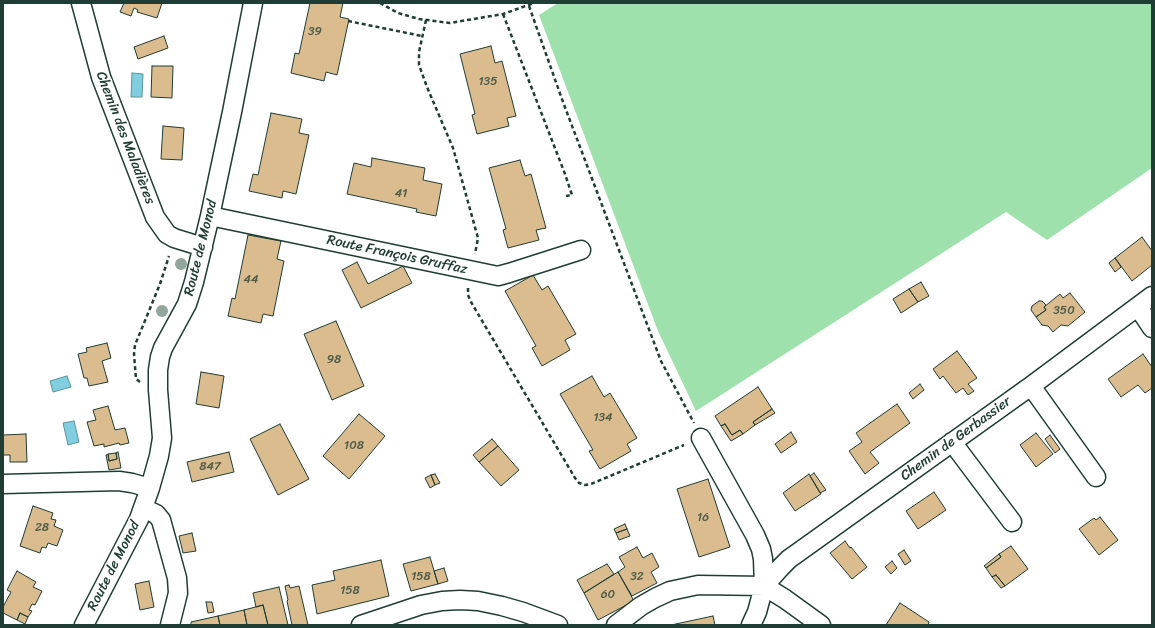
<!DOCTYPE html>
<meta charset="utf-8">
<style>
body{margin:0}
#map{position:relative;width:1155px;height:628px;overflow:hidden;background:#fff;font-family:Sriracha,sans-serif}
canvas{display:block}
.frame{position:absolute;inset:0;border:4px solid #1f3d34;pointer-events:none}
</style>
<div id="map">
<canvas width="1155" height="628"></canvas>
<div class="frame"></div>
</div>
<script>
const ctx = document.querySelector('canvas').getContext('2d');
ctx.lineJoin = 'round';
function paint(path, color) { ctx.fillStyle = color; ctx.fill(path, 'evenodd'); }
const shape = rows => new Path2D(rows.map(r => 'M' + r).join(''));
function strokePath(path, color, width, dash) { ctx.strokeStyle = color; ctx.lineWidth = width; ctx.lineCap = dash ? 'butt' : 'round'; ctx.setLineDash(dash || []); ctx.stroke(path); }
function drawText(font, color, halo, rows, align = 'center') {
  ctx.font = font + ' Sriracha,sans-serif'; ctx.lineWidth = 3; ctx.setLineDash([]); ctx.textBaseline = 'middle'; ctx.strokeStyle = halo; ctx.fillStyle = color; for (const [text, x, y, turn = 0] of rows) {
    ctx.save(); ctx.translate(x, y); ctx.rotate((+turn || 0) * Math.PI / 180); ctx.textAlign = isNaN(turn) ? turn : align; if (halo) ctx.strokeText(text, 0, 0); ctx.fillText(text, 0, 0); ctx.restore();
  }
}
const green = shape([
 [558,3,1152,3,1152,168,1047,240,1006,212,696,411,658,331,539,15]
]);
const water = shape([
 [132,73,143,74,142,97,131,97,132,73],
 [67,376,71,387,53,392,50,381,67,376],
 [74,421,79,442,68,445,63,423,74,421]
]);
const building = shape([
 [124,3,162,3,157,18,137,12,138,10,134,8,131,16,120,12,124,3],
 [310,3,343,3,340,17,349,19,337,75,326,72,324,81,291,73,295,53,299,54,310,3],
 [164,36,168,48,138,59,134,47,164,36],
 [491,46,495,63,502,61,516,116,507,118,509,126,477,134,472,115,475,114,460,54,491,46],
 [152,66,173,66,172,98,151,97,152,66],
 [271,113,302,119,299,133,309,135,296,194,283,191,282,198,249,191,253,174,258,175,271,113],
 [163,126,184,128,182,160,161,159,163,126],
 [372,158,425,168,423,180,442,184,436,216,416,212,417,209,347,194,354,163,371,167,372,158],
 [520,160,525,176,531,174,546,228,536,230,539,240,508,248,503,230,506,229,489,168,520,160],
 [248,235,281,241,277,259,284,261,273,316,263,314,261,323,228,316,232,298,235,299,248,235],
 [1142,237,1152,251,1152,265,1132,281,1115,258,1142,237],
 [1115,258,1121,267,1115,272,1109,263,1115,258],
 [357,262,368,284,403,266,412,283,361,308,342,270,357,262],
 [533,275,542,290,548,286,576,334,565,340,570,350,542,366,532,348,536,346,505,291,533,275],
 [921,282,929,296,918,302,909,289,921,282],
 [909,289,918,302,901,313,893,299,909,289],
 [1070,293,1085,312,1068,326,1061,325,1053,332,1048,326,1042,325,1036,317,1046,310,1044,307,1060,294,1063,298,1070,293],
 [1039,301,1042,301,1046,305,1044,307,1046,310,1036,317,1031,310,1032,306,1039,301],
 [336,321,364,386,332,400,304,334,336,321],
 [107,343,111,358,102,361,108,382,89,386,87,378,84,378,78,354,87,352,86,348,107,343],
 [957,351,977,378,968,384,974,391,968,395,963,388,956,393,943,376,940,379,933,369,957,351],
 [1143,354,1152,367,1152,388,1145,393,1138,385,1121,397,1108,379,1143,354],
 [201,372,224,376,219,408,196,404,201,372],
 [592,376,604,397,610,393,637,438,627,444,631,451,600,469,589,451,593,450,560,394,592,376],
 [920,384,924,390,913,399,909,393,920,384],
 [758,387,772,409,753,422,755,425,743,434,740,430,732,435,725,424,721,426,715,416,758,387],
 [897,404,910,423,870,452,879,463,865,474,849,451,862,442,856,433,897,404],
 [108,406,115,430,125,428,129,443,120,445,119,443,104,447,104,444,94,446,87,422,96,420,93,410,108,406],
 [772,409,775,413,755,425,753,422,772,409],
 [359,414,385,436,349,479,323,456,359,414],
 [280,424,309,479,278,495,250,439,280,424],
 [725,424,732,435,740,430,743,434,731,441,721,426,725,424],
 [791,432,797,442,781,453,775,444,791,432],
 [1036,433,1053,454,1036,467,1020,445,1036,433],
 [26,434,27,462,10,462,10,455,3,455,3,435,26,434],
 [1050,435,1060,449,1055,453,1045,439,1050,435],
 [492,439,498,446,479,462,473,455,492,439],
 [498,446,519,470,501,486,479,462,498,446],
 [118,452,121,468,109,470,106,455,108,454,109,461,117,459,116,453,118,452],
 [229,452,234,472,192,482,187,462,229,452],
 [116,453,117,459,109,461,108,454,116,453],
 [814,473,826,490,820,493,810,476,814,473],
 [435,474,440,483,435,485,431,475,435,474],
 [809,474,821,494,795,511,783,493,809,474],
 [431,475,435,485,430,488,425,478,431,475],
 [708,479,730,547,699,557,677,489,708,479],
 [934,492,946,510,918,529,906,511,934,492],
 [33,506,53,513,51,519,56,520,54,526,63,530,57,546,48,543,46,548,42,547,40,553,20,546,33,506],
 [1100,517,1118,540,1099,555,1079,529,1094,518,1096,520,1100,517],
 [625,524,627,529,616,533,614,529,625,524],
 [627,529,630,536,619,540,616,533,627,529],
 [192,533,196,551,183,553,179,536,192,533],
 [845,541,850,548,851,547,867,567,852,579,830,553,845,541],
 [1011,546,1028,569,1005,586,996,575,992,577,986,568,1001,557,999,554,1011,546],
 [637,547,643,558,652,553,659,567,651,572,657,583,632,596,618,572,625,567,619,557,637,547],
 [904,550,911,561,905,565,898,554,904,550],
 [999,554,1001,557,986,568,984,566,999,554],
 [430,557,438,584,411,591,403,564,430,557],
 [381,560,389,596,317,614,312,585,335,580,333,571,381,560],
 [892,561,897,568,891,574,885,567,892,561],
 [607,564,614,574,584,593,577,580,607,564],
 [444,568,448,581,438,584,434,571,444,568],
 [17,571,36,582,33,587,42,591,35,605,32,604,29,610,32,611,28,617,20,613,17,620,3,613,3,607,11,592,7,590,17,571],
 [618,572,634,601,598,620,584,593,618,572],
 [996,575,1005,586,1001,588,992,577,996,575],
 [149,581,154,607,140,610,135,584,149,581],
 [289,585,290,588,299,586,308,625,292,625,287,601,288,600,285,586,289,585],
 [279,587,288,625,268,625,263,605,256,607,253,593,279,587],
 [206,602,212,602,214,612,208,613,206,602],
 [900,603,929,622,928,625,886,625,900,603],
 [263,605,268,625,247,625,244,610,263,605],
 [244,610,247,625,220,625,218,616,244,610],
 [20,613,28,617,25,624,17,620,20,613],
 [218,616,220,625,191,625,191,622,218,616],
 [713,616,715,625,671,625,713,616]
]);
const path = shape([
 [380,3,398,13,419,19,450,23,503,14,534,3],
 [529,6,563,102,650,332,661,361,694,423],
 [503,14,565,174,572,195,566,196],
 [426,20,419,52,419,65,427,87,453,148,478,238,475,254],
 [348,21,422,36],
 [468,288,468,295,471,302,575,478,579,483,585,485,591,484,684,445],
 [140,382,136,379,134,354,135,345,160,284,169,256]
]);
const minor = shape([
 [81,3,101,77,155,217,167,234,174,238,203,247],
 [210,216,498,276,509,273,581,250],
 [1138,307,1152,328],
 [1031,386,1096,477],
 [701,438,755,535,761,549,763,559,764,586,757,612,751,625],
 [952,442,1012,522],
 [3,484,119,481,132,483,150,488],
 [143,508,156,514,161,520,177,578,178,593,170,625],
 [764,586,781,567,789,559,1031,386,1152,296],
 [84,625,139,519,150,488,159,456,162,438,158,390,158,370,160,357,163,348,187,304,194,282,210,216,232,112,253,3],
 [361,625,421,605,442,601,460,600,478,601,502,606,523,612,558,625],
 [616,625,641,606,655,598,670,591,698,585,764,586,785,599,821,625]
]);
const trees = [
 [181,264],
 [162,311]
];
const numberNames = [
 ["39",315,32],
 ["135",488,82],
 ["41",401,194],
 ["44",251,280],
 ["350",1064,311],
 ["98",334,360],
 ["134",603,418],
 ["108",354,446],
 ["847",210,467],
 ["16",703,518],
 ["28",42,528],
 ["158",421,577],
 ["32",637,577],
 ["158",350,591],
 ["60",608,595]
];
const streetNames = [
 ["Chemin des Maladières",125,138,69],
 ["Route de Monod",201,248,-76],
 ["Route François Gruffaz",397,255,12],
 ["Chemin de Gerbassier",956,439,-36],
 ["Route de Monod",114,566,-63]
];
paint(green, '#9ee1ad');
paint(water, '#80cedf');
strokePath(water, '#59949b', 1);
paint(building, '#dabc8e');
strokePath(building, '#1f3d34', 1);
strokePath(minor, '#1f3d34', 21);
strokePath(path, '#1f3d34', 2.5, [4, 3]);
strokePath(minor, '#fff', 18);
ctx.fillStyle = '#92a69d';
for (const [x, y] of trees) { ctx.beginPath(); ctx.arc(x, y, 6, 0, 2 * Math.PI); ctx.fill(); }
drawText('12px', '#4e5d4a', null, numberNames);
drawText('14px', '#1f3d34', '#fff', streetNames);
</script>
